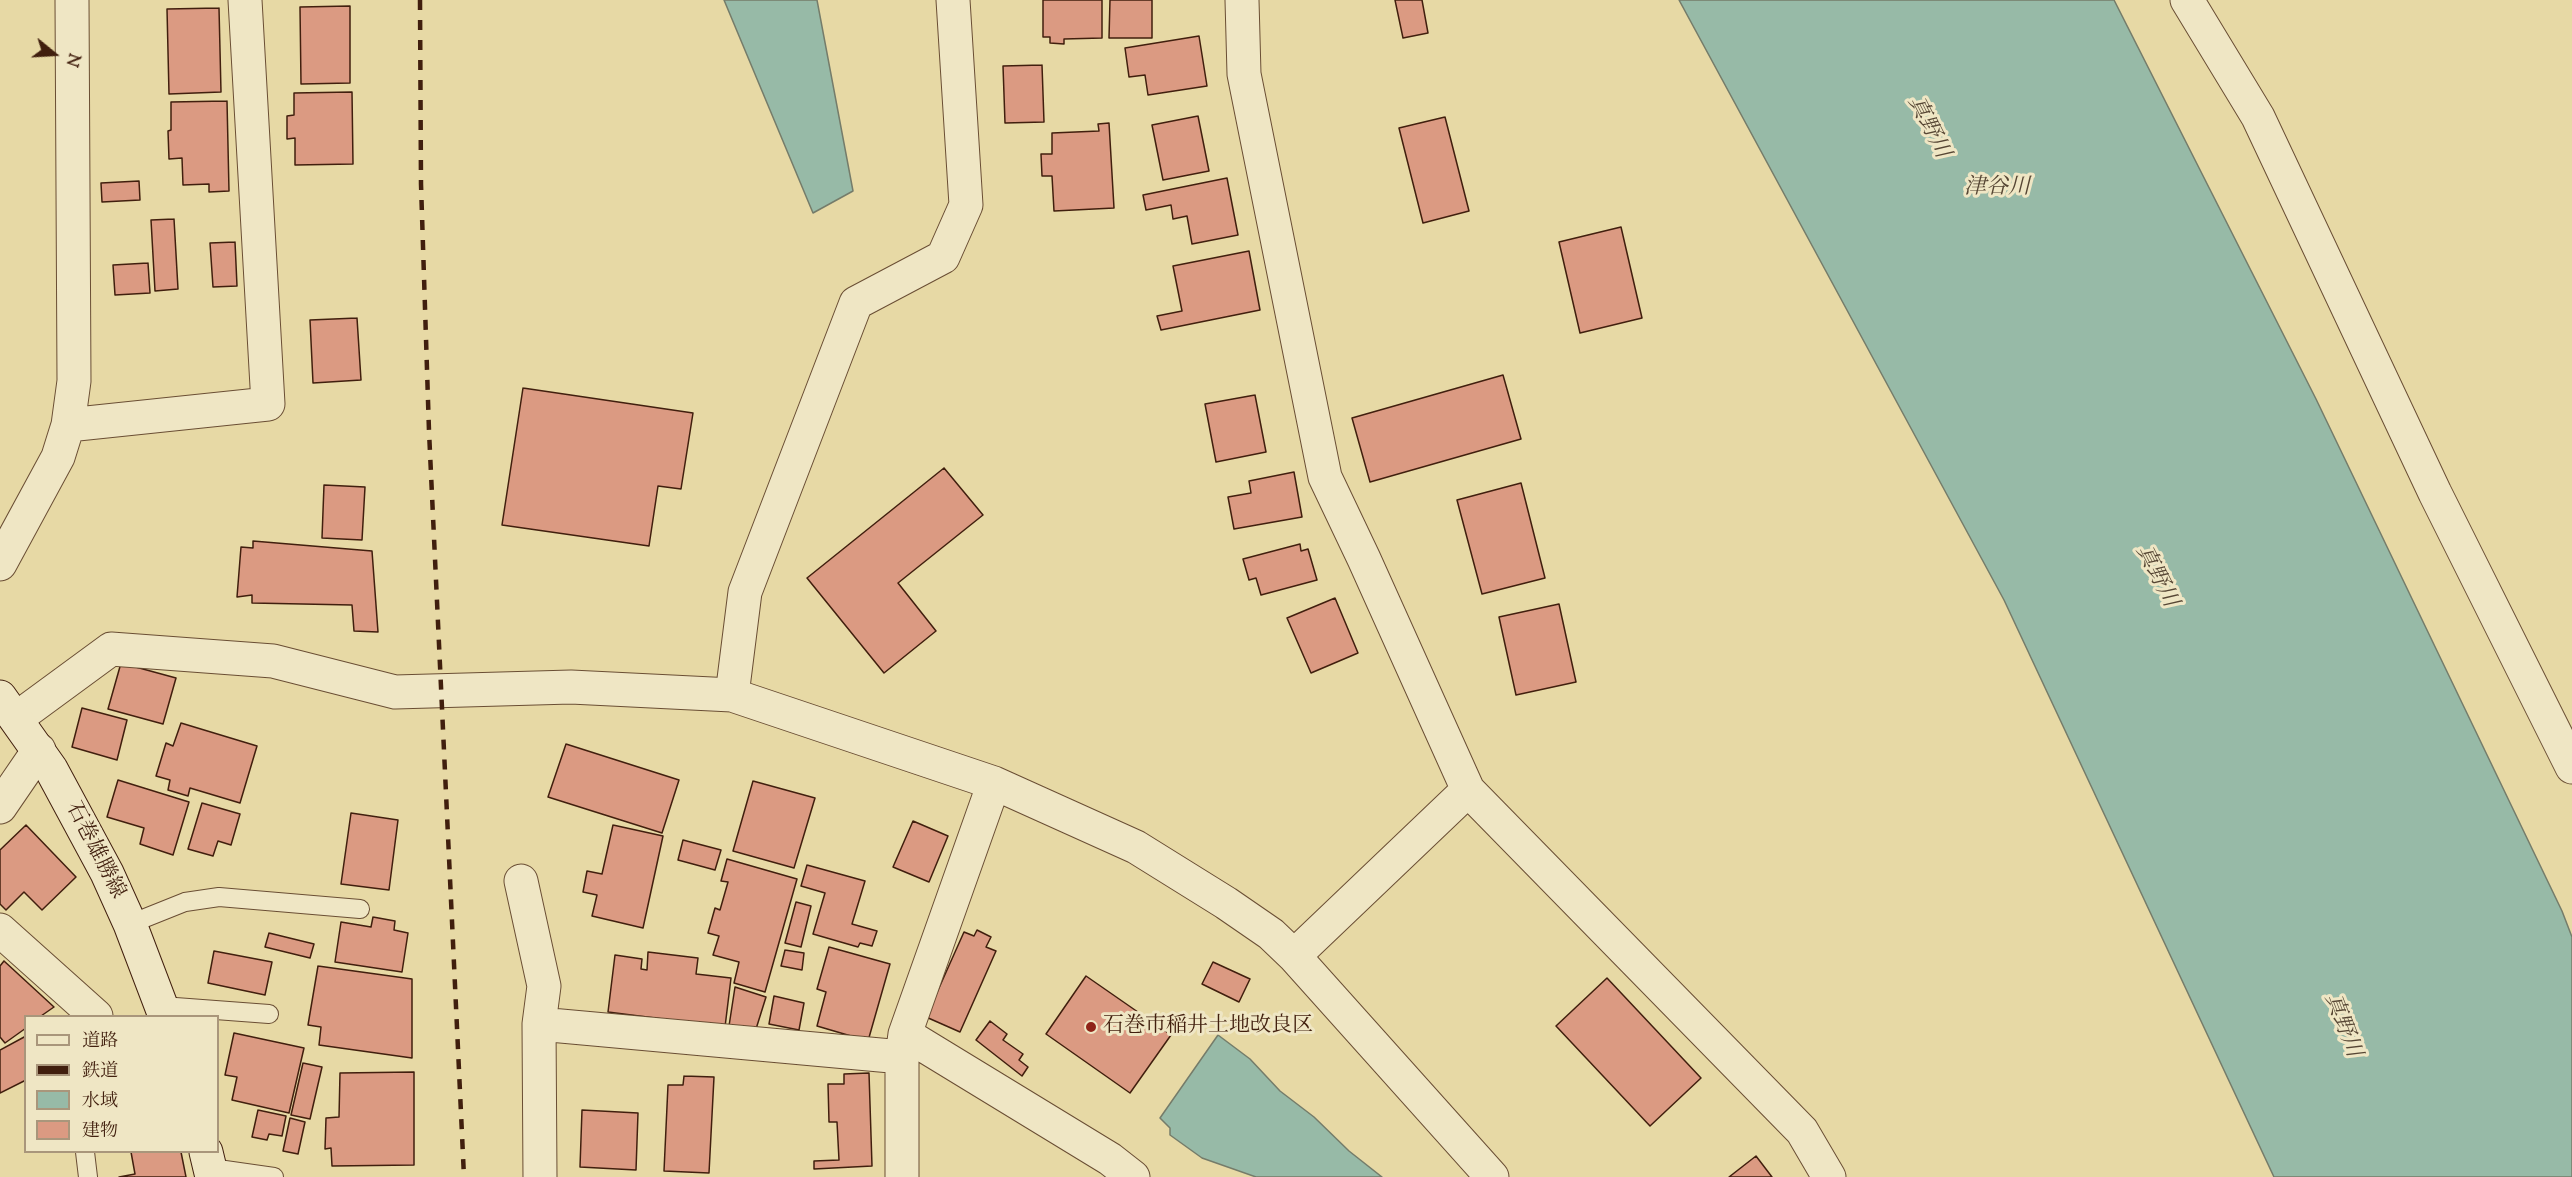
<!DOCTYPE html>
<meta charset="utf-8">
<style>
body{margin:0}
#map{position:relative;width:2572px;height:1177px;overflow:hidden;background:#e7d9a5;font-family:"Sorts Mill Goudy","Noto Serif JP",serif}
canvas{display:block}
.legend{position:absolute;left:24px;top:1015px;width:195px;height:138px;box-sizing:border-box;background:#efe6c4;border:2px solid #a9967b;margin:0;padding:8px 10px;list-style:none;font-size:18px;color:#411f0e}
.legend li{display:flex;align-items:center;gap:12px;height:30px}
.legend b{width:30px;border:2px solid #a9967b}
.north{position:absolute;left:24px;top:24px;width:60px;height:60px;-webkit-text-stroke:4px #efe6c4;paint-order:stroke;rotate:108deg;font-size:16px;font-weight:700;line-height:24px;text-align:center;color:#411f0e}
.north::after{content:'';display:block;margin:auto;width:21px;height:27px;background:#411f0e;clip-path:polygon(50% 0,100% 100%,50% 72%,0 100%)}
</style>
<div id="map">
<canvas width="2572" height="1177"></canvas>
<ul class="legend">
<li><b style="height:8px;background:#efe6c4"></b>道路</li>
<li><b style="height:8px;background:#411f0e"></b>鉄道</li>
<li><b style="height:16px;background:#97baa7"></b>水域</li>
<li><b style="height:16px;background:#db9a82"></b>建物</li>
</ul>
<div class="north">N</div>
</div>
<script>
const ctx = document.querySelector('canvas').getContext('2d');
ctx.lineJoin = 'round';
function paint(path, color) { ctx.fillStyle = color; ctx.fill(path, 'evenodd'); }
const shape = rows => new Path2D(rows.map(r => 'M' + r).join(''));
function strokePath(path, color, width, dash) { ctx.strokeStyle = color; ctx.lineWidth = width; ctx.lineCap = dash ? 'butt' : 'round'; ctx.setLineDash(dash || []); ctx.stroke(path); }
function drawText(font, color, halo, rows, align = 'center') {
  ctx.font = font + ' "Sorts Mill Goudy","Noto Serif JP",serif'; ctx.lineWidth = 6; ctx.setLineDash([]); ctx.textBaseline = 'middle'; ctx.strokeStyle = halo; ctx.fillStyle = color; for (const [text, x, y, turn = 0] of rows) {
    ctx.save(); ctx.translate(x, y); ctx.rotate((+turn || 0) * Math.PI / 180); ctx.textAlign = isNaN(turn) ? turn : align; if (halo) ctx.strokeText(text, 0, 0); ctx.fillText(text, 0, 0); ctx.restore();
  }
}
const water = shape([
 [724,0,817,0,853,191,813,213,724,0],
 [1679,0,2114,0,2316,399,2562,911,2572,937,2572,1177,2274,1177,2004,600,1679,0],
 [1218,1035,1250,1059,1280,1091,1314,1117,1349,1151,1382,1177,1256,1177,1202,1158,1170,1135,1170,1128,1160,1118,1218,1035]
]);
const building = shape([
 [1043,0,1102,0,1102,38,1064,39,1064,44,1050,43,1050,37,1043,37,1043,0],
 [1110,0,1152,0,1152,38,1109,38,1110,0],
 [1395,0,1422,0,1428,33,1403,38,1395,0],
 [350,6,350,83,301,84,300,7,350,6],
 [219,8,221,92,169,94,167,9,219,8],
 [1199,36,1207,86,1148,95,1145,75,1129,77,1125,48,1199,36],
 [1042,65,1044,122,1005,123,1003,66,1042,65],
 [352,92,353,164,295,165,295,138,287,139,287,116,294,115,294,93,352,92],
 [227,101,229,191,209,192,209,184,183,185,182,158,169,159,168,131,171,130,171,102,227,101],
 [1198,116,1209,171,1163,180,1152,125,1198,116],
 [1445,117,1469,211,1423,223,1399,128,1445,117],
 [1109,123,1114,208,1054,211,1052,176,1042,176,1041,154,1052,154,1052,133,1099,131,1098,124,1109,123],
 [1227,178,1238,235,1192,244,1187,216,1173,219,1171,205,1146,210,1143,195,1227,178],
 [139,181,140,200,102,202,101,183,139,181],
 [174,219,178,289,155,291,151,220,174,219],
 [1621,227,1642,318,1580,333,1559,242,1621,227],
 [235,242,237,286,213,287,210,243,235,242],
 [1249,251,1260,310,1161,330,1157,316,1182,311,1173,266,1249,251],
 [148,263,150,293,115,295,113,265,148,263],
 [357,318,361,380,313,383,310,320,357,318],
 [1503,375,1521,439,1370,482,1352,418,1503,375],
 [523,388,693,413,681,489,658,486,649,546,502,525,523,388],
 [1255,395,1266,452,1216,462,1205,404,1255,395],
 [944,468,983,515,898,583,936,631,884,673,807,578,944,468],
 [1294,472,1302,517,1234,529,1228,497,1251,493,1249,481,1294,472],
 [1521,483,1545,578,1482,594,1457,500,1521,483],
 [324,485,365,487,362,540,322,538,324,485],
 [253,541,372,551,378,632,354,631,352,605,252,603,252,595,237,597,241,547,253,548,253,541],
 [1300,544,1301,551,1308,549,1317,580,1261,595,1256,578,1249,580,1243,559,1300,544],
 [1335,598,1358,653,1311,673,1287,618,1335,598],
 [1559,604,1576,682,1516,695,1499,617,1559,604],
 [121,663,176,678,163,724,108,709,121,663],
 [82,708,127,720,117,760,72,747,82,708],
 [181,723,257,746,240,803,190,788,188,796,168,790,170,780,156,776,166,743,173,746,181,723],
 [566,744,679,780,662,833,548,797,566,744],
 [118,780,189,802,173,855,140,844,144,828,107,817,118,780],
 [753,781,815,798,794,868,733,851,753,781],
 [202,803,240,814,231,845,218,841,213,856,188,849,202,803],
 [351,813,398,820,389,890,341,884,351,813],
 [913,821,948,836,929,882,893,867,913,821],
 [26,825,76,877,42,910,24,892,6,910,0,904,0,850,26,825],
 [613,825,663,836,643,928,592,916,597,895,583,892,587,871,602,874,613,825],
 [683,840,721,850,715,870,678,860,683,840],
 [727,859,797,879,765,992,734,983,739,962,713,955,719,936,708,933,715,908,720,910,728,882,721,881,727,859],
 [807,865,865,881,852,924,877,931,872,946,860,943,858,947,813,934,825,893,801,886,807,865],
 [796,902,811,906,801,947,785,943,796,902],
 [373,917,395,921,394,930,408,933,402,972,335,962,341,922,371,927,373,917],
 [977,930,991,937,986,947,996,951,960,1032,926,1017,964,932,974,936,977,930],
 [269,933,314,944,310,958,265,947,269,933],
 [829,947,890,964,868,1041,817,1026,826,992,817,989,829,947],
 [785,950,804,953,802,970,781,966,785,950],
 [214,951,272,962,265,995,208,983,214,951],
 [648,952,698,958,696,974,731,978,725,1027,608,1012,615,955,642,959,641,969,647,970,648,952],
 [4,961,54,1007,41,1016,26,1016,26,1028,5,1043,0,1037,0,966,4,961],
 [1213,962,1250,979,1239,1002,1202,984,1213,962],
 [318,966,412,979,412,1058,319,1045,321,1027,308,1025,318,966],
 [1086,976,1171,1035,1130,1093,1046,1034,1086,976],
 [1607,978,1701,1078,1650,1126,1556,1026,1607,978],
 [735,987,766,997,756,1029,729,1026,735,987],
 [774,996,804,1003,799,1030,769,1024,774,996],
 [990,1021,1007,1034,1003,1040,1023,1054,1019,1060,1028,1067,1022,1076,976,1040,990,1021],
 [234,1033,304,1048,289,1113,232,1100,237,1077,225,1075,234,1033],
 [26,1036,26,1080,0,1093,0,1050,26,1036],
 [303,1063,322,1067,310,1119,291,1115,303,1063],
 [414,1072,414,1165,332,1166,331,1148,325,1149,326,1118,339,1117,340,1073,414,1072],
 [869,1073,872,1166,814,1169,814,1161,839,1160,837,1122,829,1122,828,1084,844,1084,844,1074,869,1073],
 [684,1076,714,1077,709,1173,664,1171,668,1085,683,1085,684,1076],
 [258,1110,286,1116,282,1136,269,1134,267,1140,252,1137,258,1110],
 [582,1110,638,1113,636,1170,580,1167,582,1110],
 [290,1118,305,1122,298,1154,283,1151,290,1118],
 [131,1152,181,1152,186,1177,119,1177,135,1174,131,1152],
 [1756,1156,1772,1177,1729,1177,1756,1156]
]);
const service = shape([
 [130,924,185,902,219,897,360,909],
 [162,1006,269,1014],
 [85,1152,88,1177],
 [211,1168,274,1177]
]);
const minor = shape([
 [1242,0,1244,74,1325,477,1364,559,1468,790,1802,1131,1829,1177],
 [2187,0,2258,117,2435,493,2572,767],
 [68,425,268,404,245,0],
 [0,564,58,457,68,425,74,381,72,0],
 [732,695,745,592,856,303,943,257,966,205,953,0],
 [17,718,111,649,273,661,395,692,571,687,732,695,994,783,1136,847,1226,903,1271,934,1294,956,1492,1177],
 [0,807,39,750],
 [521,881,544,986,539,1024,540,1177],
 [0,930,96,1016],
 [1294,956,1468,790],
 [539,1024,902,1057],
 [905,1034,1110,1159,1133,1177],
 [902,1177,902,1057,905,1034,994,783]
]);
const secondary = shape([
 [0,697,51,769,107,873,130,924,165,1016],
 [206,1152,212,1177]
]);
const rail = shape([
 [420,0,421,184,429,431,464,1177]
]);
const markers = [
 [1091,1027,6,"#8f2418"]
];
const streetNames = [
 ["石巻雄勝線",94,851,63]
];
const poiNames = [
 ["石巻市稲井土地改良区",1103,1027]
];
const waterNames = [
 ["真野川",1927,128,63],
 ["津谷川",1997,189],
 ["真野川",2155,577,63],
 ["真野川",2341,1026,69]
];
paint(water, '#97baa7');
strokePath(water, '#757c6a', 1.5);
paint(building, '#db9a82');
strokePath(building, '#411f0e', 1.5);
strokePath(service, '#6a4e34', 20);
strokePath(minor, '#6a4e34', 35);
strokePath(secondary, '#411f0e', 35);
strokePath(service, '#efe6c4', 18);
strokePath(minor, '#efe6c4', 33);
strokePath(secondary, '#efe6c4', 33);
strokePath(rail, '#411f0e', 4.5, [10, 10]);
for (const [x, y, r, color] of markers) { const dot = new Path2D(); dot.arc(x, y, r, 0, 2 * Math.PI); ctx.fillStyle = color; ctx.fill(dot); strokePath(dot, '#efe6c4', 2); }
drawText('21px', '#411f0e', '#efe6c4', streetNames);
drawText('21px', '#411f0e', '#efe6c4', poiNames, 'left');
drawText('italic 22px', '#564634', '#efe6c4', waterNames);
</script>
